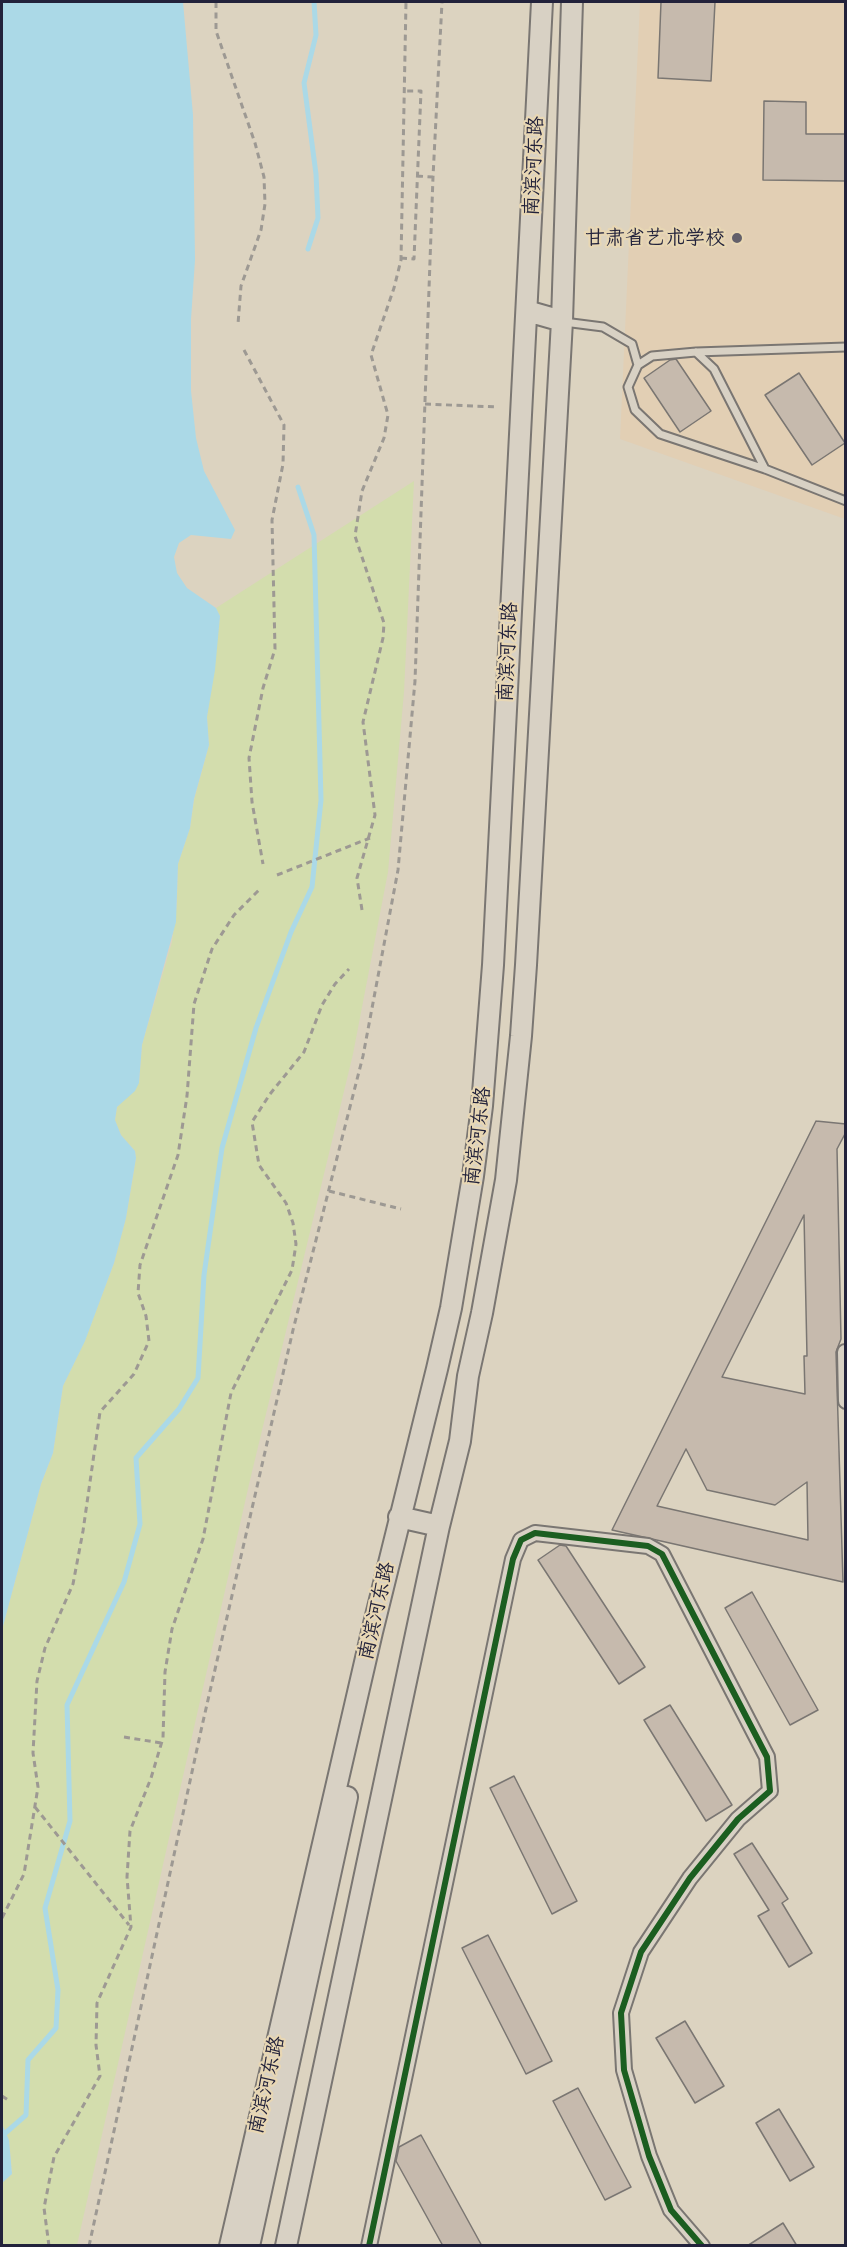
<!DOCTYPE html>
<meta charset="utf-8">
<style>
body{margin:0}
#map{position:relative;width:847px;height:2247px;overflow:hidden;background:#dcd3c0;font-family:"Playpen Sans",sans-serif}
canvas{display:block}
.frame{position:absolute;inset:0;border:3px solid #22223b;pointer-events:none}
</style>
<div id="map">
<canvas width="847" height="2247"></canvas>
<div class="frame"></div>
</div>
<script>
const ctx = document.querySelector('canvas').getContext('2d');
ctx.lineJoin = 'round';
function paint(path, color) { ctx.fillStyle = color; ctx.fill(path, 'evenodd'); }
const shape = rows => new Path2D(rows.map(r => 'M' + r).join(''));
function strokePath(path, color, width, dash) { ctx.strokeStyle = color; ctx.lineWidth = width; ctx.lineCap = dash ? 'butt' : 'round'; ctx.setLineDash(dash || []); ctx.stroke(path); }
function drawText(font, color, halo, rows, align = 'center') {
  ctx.font = font + ' "Playpen Sans","LXGW WenKai TC",sans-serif'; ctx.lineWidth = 4.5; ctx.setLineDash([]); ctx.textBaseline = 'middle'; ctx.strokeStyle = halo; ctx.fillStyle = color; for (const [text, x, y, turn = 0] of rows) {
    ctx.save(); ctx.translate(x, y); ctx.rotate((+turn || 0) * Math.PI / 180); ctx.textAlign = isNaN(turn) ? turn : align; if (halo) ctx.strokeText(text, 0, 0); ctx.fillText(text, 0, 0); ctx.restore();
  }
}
const built = shape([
 [640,2,845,2,845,519,620,439]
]);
const green = shape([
 [414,481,404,692,388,872,353,1054,250,1480,77,2245,2,2245,2,2183,12,2174,9,2140,2,2124,2,1630,41,1484,53,1453,63,1386,85,1340,114,1263,126,1218,136,1158,135,1151,121,1135,115,1120,117,1107,139,1083,142,1045,172,942,177,903,178,864,190,828,194,800,209,745,207,717,220,616,216,608]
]);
const water = shape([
 [2,2,183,2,193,115,195,260,191,319,191,391,196,438,204,471,235,530,231,539,191,535,179,543,174,557,177,573,187,588,216,608,220,616,215,670,207,717,209,745,194,799,190,828,178,864,176,922,142,1045,139,1083,135,1091,117,1107,115,1120,121,1135,135,1151,136,1158,126,1218,114,1263,85,1341,63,1386,53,1453,41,1484,2,1630],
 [2,2124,9,2140,12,2174,2,2183]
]);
const stream = shape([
 [308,249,318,218,316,174,304,83,316,35,314,2],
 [2,2136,26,2115,28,2060,56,2028,58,1990,45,1908,70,1821,67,1705,124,1582,140,1524,136,1458,179,1409,198,1378,204,1275,222,1148,256,1028,291,932,312,887,321,800,314,535,298,487]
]);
const building = shape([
 [661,2,715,2,711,81,658,78,661,2],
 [764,101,806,102,806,134,846,134,846,181,763,180,764,101],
 [676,359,711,411,680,432,644,378,670,360,676,359],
 [799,373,845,443,812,465,765,395,799,373],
 [816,1121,846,1124,846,1132,837,1149,841,1339,836,1352,843,1582,612,1530,816,1121],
 [804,1215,807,1356,804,1356,805,1394,722,1377,804,1215],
 [686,1449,707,1490,775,1505,807,1482,808,1540,657,1506,686,1449],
 [560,1545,566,1546,645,1667,619,1684,538,1560,560,1545],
 [752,1592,818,1710,790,1725,725,1608,752,1592],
 [670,1705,732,1805,706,1821,644,1720,670,1705],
 [514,1776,577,1901,552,1914,490,1788,514,1776],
 [752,1843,788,1899,782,1903,812,1953,789,1967,758,1916,769,1910,734,1854,752,1843],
 [488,1935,552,2061,526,2074,462,1948,488,1935],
 [685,2021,724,2086,695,2103,656,2038,685,2021],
 [578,2088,631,2187,605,2200,553,2101,578,2088],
 [779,2109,814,2167,790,2181,756,2123,779,2109],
 [421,2135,482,2246,443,2246,396,2161,399,2147,421,2135],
 [783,2223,797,2246,747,2246,783,2223]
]);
const path = shape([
 [216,2,216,31,255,143,264,177,265,204,261,230,241,286,238,324],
 [417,176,433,177],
 [401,258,414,259,421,91,406,91],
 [244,350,284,425,283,464,272,520,275,649,263,688,249,758,252,802,263,864],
 [425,404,497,407],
 [277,875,370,838],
 [362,910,357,878,375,815,363,722,383,638,384,623,355,536,362,491,384,438,388,415,371,355,394,288,401,260,406,2],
 [329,1191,401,1209],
 [124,1737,161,1743],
 [35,1807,129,1925],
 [2,1918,24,1874,38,1787,33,1753,37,1681,45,1648,73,1584,83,1531,100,1412,134,1374,149,1341,146,1316,138,1293,140,1265,178,1155,187,1096,194,1004,212,949,234,915,261,888],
 [2,2096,8,2100],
 [49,2246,44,2208,54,2157,100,2076,96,2045,97,2003,131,1927,127,1877,130,1831,151,1778,163,1738,165,1672,172,1629,203,1539,231,1393,292,1270,296,1244,293,1223,286,1203,259,1165,252,1122,270,1094,304,1052,322,1005,335,984,349,969],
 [89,2246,202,1726,293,1330,363,1056,398,870,415,681,433,177,442,2]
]);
const service = shape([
 [564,322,603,327,632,344,638,365],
 [846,347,696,352,652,356,638,365,628,387,635,410,660,434,765,469,846,501],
 [696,352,714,369,765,469]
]);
const minor = shape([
 [845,1352,846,1401],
 [369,2246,513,1559,521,1540,535,1533,648,1546,662,1554,767,1757,770,1791,738,1819,690,1878,641,1952,621,2013,624,2070,649,2156,671,2210,702,2246]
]);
const secondary = shape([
 [527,311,562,321],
 [399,1517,439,1526],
 [230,2246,372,1632,437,1369,451,1308,473,1176,482,1106,493,965,542,2],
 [249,2246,347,1797],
 [286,2246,439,1526,460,1441,468,1376,482,1313,506,1180,521,1036,526,965,562,321,572,2]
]);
const cycleway = shape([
 [369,2246,513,1559,521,1540,535,1533,648,1546,662,1554,767,1757,770,1791,738,1819,690,1878,641,1952,621,2013,624,2070,649,2156,671,2210,702,2246]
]);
const markers = [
 [737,238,6,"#63606a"]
];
const streetNames = [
 ["南滨河东路",534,166,-87],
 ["南滨河东路",508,652,-87],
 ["南滨河东路",478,1136,-83],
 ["南滨河东路",377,1611,-77],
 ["南滨河东路",267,2085,-77]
];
const poiNames = [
 ["甘肃省艺术学校",725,238]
];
paint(built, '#e2cfb4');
paint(green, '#d3ddad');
paint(water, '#abd9e7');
strokePath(stream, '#abd9e7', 5);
paint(building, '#c6baad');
strokePath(building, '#7a7672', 1.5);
strokePath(service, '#7a7672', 11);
strokePath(minor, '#7a7672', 18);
strokePath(secondary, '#7a7672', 24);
strokePath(path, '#9d9993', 3, [6, 4.5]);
strokePath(service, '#d8d1c4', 7);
strokePath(minor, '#d8d1c4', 14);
strokePath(secondary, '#d8d1c4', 20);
strokePath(cycleway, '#1b5e20', 6);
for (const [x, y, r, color] of markers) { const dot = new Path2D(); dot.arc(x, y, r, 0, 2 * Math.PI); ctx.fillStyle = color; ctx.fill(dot); strokePath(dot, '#e8d7b4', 2); }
drawText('20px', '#22223b', '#e8d7b4', streetNames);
drawText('20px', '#22223b', '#e8d7b4', poiNames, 'right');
</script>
